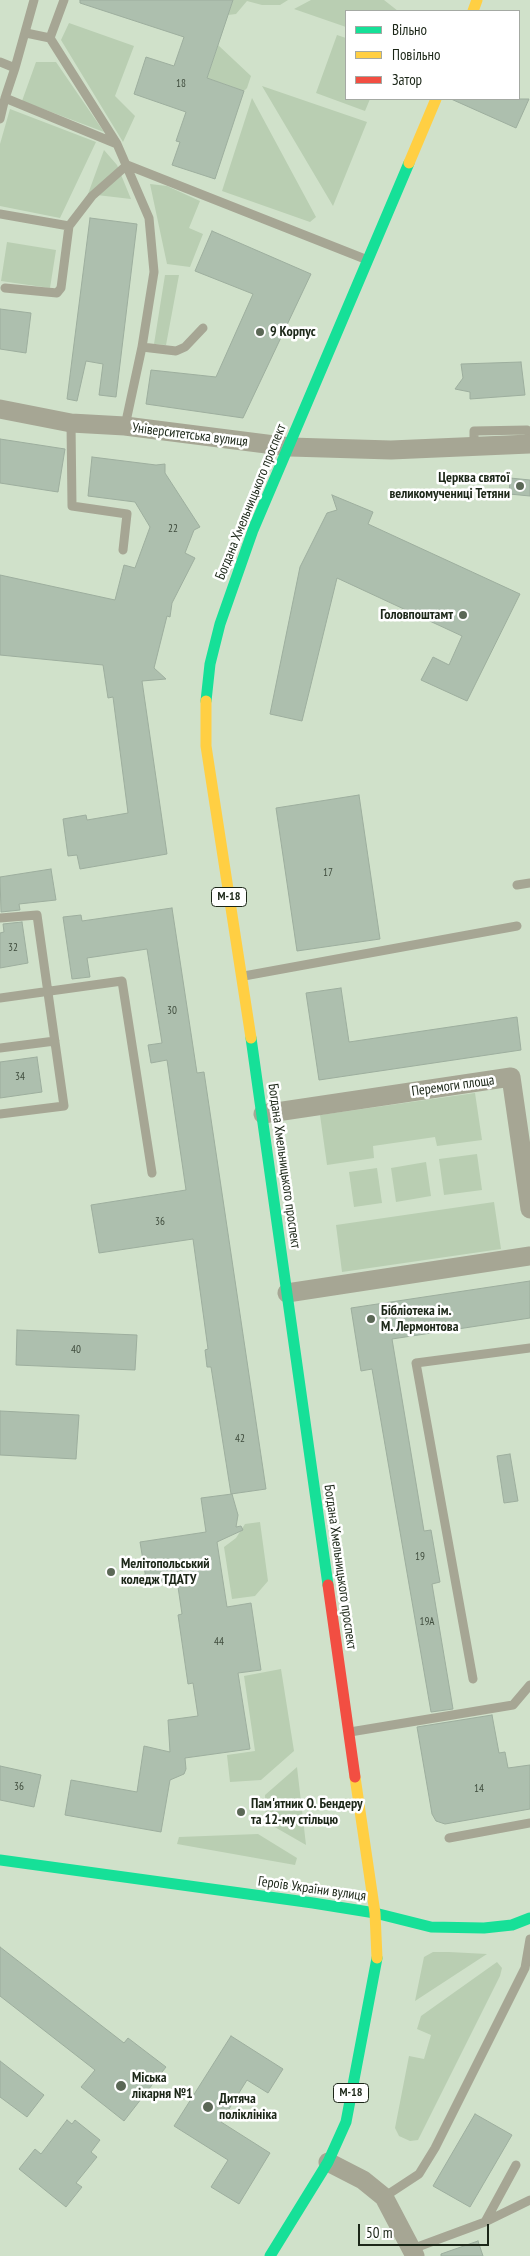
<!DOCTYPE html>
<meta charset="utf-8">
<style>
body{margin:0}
#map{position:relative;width:530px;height:2256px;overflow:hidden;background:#d0e1ca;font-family:"PT Sans Narrow",sans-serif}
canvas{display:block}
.legend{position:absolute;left:345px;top:10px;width:175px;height:90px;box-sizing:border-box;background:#fff;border:1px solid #a4a9a3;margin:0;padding:6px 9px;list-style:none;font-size:15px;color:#1c2718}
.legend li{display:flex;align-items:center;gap:10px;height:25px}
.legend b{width:25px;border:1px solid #a4a9a3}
.scale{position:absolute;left:358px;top:2224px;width:131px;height:22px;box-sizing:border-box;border:2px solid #1c2718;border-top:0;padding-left:6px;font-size:15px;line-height:18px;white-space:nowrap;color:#1c2718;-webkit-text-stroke:4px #fff;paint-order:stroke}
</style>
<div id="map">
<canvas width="530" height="2256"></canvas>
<ul class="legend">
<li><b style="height:6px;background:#16e098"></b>Вільно</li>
<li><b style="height:6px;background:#ffcf43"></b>Повільно</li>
<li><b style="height:6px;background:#f24e42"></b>Затор</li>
</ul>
<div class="scale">50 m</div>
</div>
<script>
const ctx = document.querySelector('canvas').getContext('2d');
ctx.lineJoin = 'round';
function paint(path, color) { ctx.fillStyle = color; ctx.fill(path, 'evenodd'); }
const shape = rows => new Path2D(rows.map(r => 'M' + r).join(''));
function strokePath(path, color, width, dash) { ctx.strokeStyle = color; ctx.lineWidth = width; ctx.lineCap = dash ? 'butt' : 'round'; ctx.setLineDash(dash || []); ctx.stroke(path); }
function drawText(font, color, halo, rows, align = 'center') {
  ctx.font = font + ' "PT Sans Narrow",sans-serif'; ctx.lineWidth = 5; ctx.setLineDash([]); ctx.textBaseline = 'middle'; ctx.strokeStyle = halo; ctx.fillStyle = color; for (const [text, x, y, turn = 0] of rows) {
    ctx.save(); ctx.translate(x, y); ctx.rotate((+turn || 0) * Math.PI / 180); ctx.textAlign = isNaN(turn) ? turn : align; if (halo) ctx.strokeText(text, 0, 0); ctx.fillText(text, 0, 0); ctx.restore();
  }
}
const green = shape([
 [233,0,288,0,280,5,262,5,247,1,236,14,228,15],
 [311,0,384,0,398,11,346,11,346,27,294,9],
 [69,23,134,46,115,96,135,116,123,142,61,40],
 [337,35,346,38,346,99,370,99,365,111,316,93],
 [218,45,251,76,247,88,244,91,207,78],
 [36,62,56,62,104,132,22,101],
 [262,86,367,122,333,206],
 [252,98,316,217,310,222,222,191],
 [10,109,96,142,60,218,0,206,0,144],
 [104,150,117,165,131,199,88,194],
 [150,184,167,186,200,201,189,228,203,234,190,267,167,264],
 [7,242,56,250,50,288,1,281],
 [165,275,179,275,166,345,154,344],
 [475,1093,482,1140,437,1146,435,1137,373,1146,374,1158,327,1165,320,1115],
 [477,1154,482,1190,444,1195,439,1159],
 [426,1162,431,1196,396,1202,391,1168],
 [377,1168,382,1203,354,1207,349,1172],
 [494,1202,501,1249,342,1272,336,1225],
 [260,1522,268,1581,255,1596,232,1599,224,1547,236,1538,245,1524],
 [281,1669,294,1751,261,1780,230,1782,227,1755,255,1751,244,1676],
 [297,1767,306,1845,266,1822,265,1795],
 [258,1834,297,1858,295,1865,177,1844,179,1837],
 [433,1952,449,1952,487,1954,415,2001,424,1957],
 [497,1962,502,1968,500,1976,418,2140,410,2141,399,2136,395,2128,409,2056,424,2059,431,2035,417,2029,421,2016]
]);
const building = shape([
 [80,0,233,0,207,78,244,91,215,179,172,165,180,142,176,141,186,112,134,94,146,57,174,66,184,37,80,3,80,0],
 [451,99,529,99,516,128,451,99],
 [90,218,137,224,116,397,99,395,103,364,86,361,77,401,67,399,90,218],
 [212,231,311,274,243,418,146,404,151,370,216,377,253,294,195,271,212,231],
 [0,309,31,313,26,353,0,349,0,309],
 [521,362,525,395,470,399,470,392,455,389,463,378,461,364,521,362],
 [0,439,65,449,58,492,0,483,0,439],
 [92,457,156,465,165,464,165,473,200,527,194,530,185,553,195,558,172,603,170,617,167,616,154,668,166,679,142,681,167,854,80,869,77,855,68,856,63,819,86,815,87,820,128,813,113,697,108,698,103,665,0,655,0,575,115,600,124,565,135,568,150,527,135,502,88,496,92,457],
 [510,478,530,480,530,496,509,494,510,478],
 [332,495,373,512,368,524,520,594,467,701,421,680,433,657,449,665,462,636,337,578,302,721,270,714,300,567,327,513,337,510,332,495],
 [359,795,380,939,297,951,276,808,359,795],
 [51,869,56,900,19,904,20,910,1,912,0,877,51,869],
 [172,908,197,1073,204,1072,266,1489,231,1494,211,1367,207,1367,205,1350,208,1349,193,1239,99,1253,91,1205,186,1190,167,1060,151,1063,148,1045,162,1043,147,949,87,958,90,977,72,979,63,917,81,915,82,921,172,908],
 [22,922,28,963,0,968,0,933,4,932,3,924,22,922],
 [341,988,349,1042,517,1017,521,1050,319,1080,306,993,341,988],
 [37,1057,42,1092,0,1098,0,1062,37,1057],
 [530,1281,530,1318,392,1339,424,1531,431,1530,440,1582,432,1584,453,1709,431,1712,372,1369,361,1371,351,1308,530,1281],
 [17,1330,137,1335,135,1370,16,1365,17,1330],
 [0,1411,79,1415,76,1459,0,1455,0,1411],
 [510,1454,518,1501,504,1503,497,1456,510,1454],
 [232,1494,238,1515,236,1527,241,1526,243,1530,217,1542,227,1607,251,1603,261,1670,238,1673,250,1749,185,1758,186,1769,184,1774,170,1780,161,1832,65,1815,71,1780,137,1792,144,1746,170,1752,168,1720,198,1716,193,1683,188,1684,178,1615,182,1614,177,1580,147,1585,140,1542,206,1532,201,1498,232,1494],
 [492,1715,499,1753,505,1752,508,1768,530,1765,530,1809,445,1824,436,1821,432,1814,417,1727,492,1715],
 [0,1766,41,1775,34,1807,0,1800,0,1766],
 [0,1947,124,2043,128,2038,166,2067,124,2121,81,2087,95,2070,0,1996,0,1947],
 [231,2036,283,2069,268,2093,247,2080,221,2122,270,2153,239,2204,211,2187,228,2160,174,2126,231,2036],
 [0,2061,44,2095,27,2117,0,2097,0,2061],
 [475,2114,512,2135,470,2207,433,2186,475,2114],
 [67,2120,72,2124,75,2120,100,2140,91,2152,97,2157,76,2183,82,2187,66,2207,19,2169,35,2149,41,2154,67,2120],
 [478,2241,483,2256,441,2256,441,2254,478,2241]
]);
const lane = shape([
 [64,0,50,38,117,144,149,218,154,272,142,347,125,426],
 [26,33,50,38],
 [0,62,15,68,5,98],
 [15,68,34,0],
 [0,119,5,98,117,144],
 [0,214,69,226,92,196,127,165,365,259],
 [5,288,57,293,61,288,69,226],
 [142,347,176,351,185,347,203,328],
 [71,423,72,506,127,514,123,550],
 [474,446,474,431,527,430,530,435],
 [517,885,530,883],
 [0,918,37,915,64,1106,0,1114],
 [244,976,517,926],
 [0,998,122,981,152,1173],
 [0,1048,55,1041],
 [473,1679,416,1363,530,1348],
 [350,1732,513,1705,530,1685],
 [449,1838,530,1823],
 [384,2197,419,2174,435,2148,525,1968,530,1939],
 [485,2222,516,2165],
 [412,2249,485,2222,530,2200]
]);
const street = shape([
 [0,409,71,423,125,426,290,447,391,450,530,444],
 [263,1114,511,1077,530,1209],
 [287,1293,530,1256],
 [328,2162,363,2180,384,2197,415,2256]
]);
const fast = shape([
 [206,701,210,664,220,624,253,530,409,163],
 [251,1038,328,1585],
 [0,1860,313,1903,375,1913,431,1927,484,1928,512,1925,530,1918],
 [270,2256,328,2162,346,2122,377,1958]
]);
const slow = shape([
 [473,11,477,0],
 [409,163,436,99],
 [206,701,206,746,251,1038],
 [355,1777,375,1913,377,1958]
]);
const jam = shape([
 [328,1585,355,1777]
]);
const markers = [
 [260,332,5,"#5b6856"],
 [520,486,5,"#5b6856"],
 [463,615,5,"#5b6856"],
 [371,1319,5,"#5b6856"],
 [111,1572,5,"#5b6856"],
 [241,1812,5,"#5b6856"],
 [121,2086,6,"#5b6856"],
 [208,2107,6,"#5b6856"]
];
const numberNames = [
 ["18",181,84],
 ["22",173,529],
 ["17",328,873],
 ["32",13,948],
 ["30",172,1011],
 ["34",20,1077],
 ["36",160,1222],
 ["40",76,1350],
 ["42",240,1439],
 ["19",420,1557],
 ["19А",427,1622],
 ["44",219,1642],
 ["36",19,1787],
 ["14",479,1789]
];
const shields = [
 [229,897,35],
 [351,2093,35]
];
const shieldNames = [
 ["М-18",229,897],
 ["М-18",351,2093]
];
const poiNames = [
 ["9 Корпус",270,332],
 ["Церква святої",510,478,"right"],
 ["великомучениці Тетяни",510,494,"right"],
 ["Головпоштамт",453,615,"right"],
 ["Бібліотека ім.",381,1311],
 ["М. Лермонтова",381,1327],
 ["Мелітопольський",121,1564],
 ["коледж ТДАТУ",121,1580],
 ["Пам'ятник О. Бендеру",251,1804],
 ["та 12-му стільцю",251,1820],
 ["Міська",132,2078],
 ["лікарня №1",132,2094],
 ["Дитяча",219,2099],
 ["поліклініка",219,2115]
];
const streetNames = [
 ["Університетська вулиця",190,435,7],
 ["Богдана Хмельницького проспект",251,502,-68],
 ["Перемоги площа",453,1086,-8],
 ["Богдана Хмельницького проспект",284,1166,82],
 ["Богдана Хмельницького проспект",340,1567,82],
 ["Героїв України вулиця",312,1889,8]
];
paint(green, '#b9ceb2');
paint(building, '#adbfae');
strokePath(building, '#9dae9e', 1);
strokePath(lane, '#a6a694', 9);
strokePath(street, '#a6a694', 19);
strokePath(fast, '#16e098', 11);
strokePath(slow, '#ffcf43', 11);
strokePath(jam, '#f24e42', 11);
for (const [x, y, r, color] of markers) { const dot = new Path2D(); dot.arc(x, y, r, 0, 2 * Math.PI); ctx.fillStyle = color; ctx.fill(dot); strokePath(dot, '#fff', 2); }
drawText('11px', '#404d3e', null, numberNames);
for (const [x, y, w] of shields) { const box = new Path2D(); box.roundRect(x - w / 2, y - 9.5, w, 19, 4); ctx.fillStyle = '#fff'; ctx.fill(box); strokePath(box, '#1c2718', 1); }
drawText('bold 12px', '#1c2718', null, shieldNames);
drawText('bold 14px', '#1c2718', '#fff', poiNames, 'left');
drawText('14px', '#1c2718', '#fff', streetNames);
</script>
